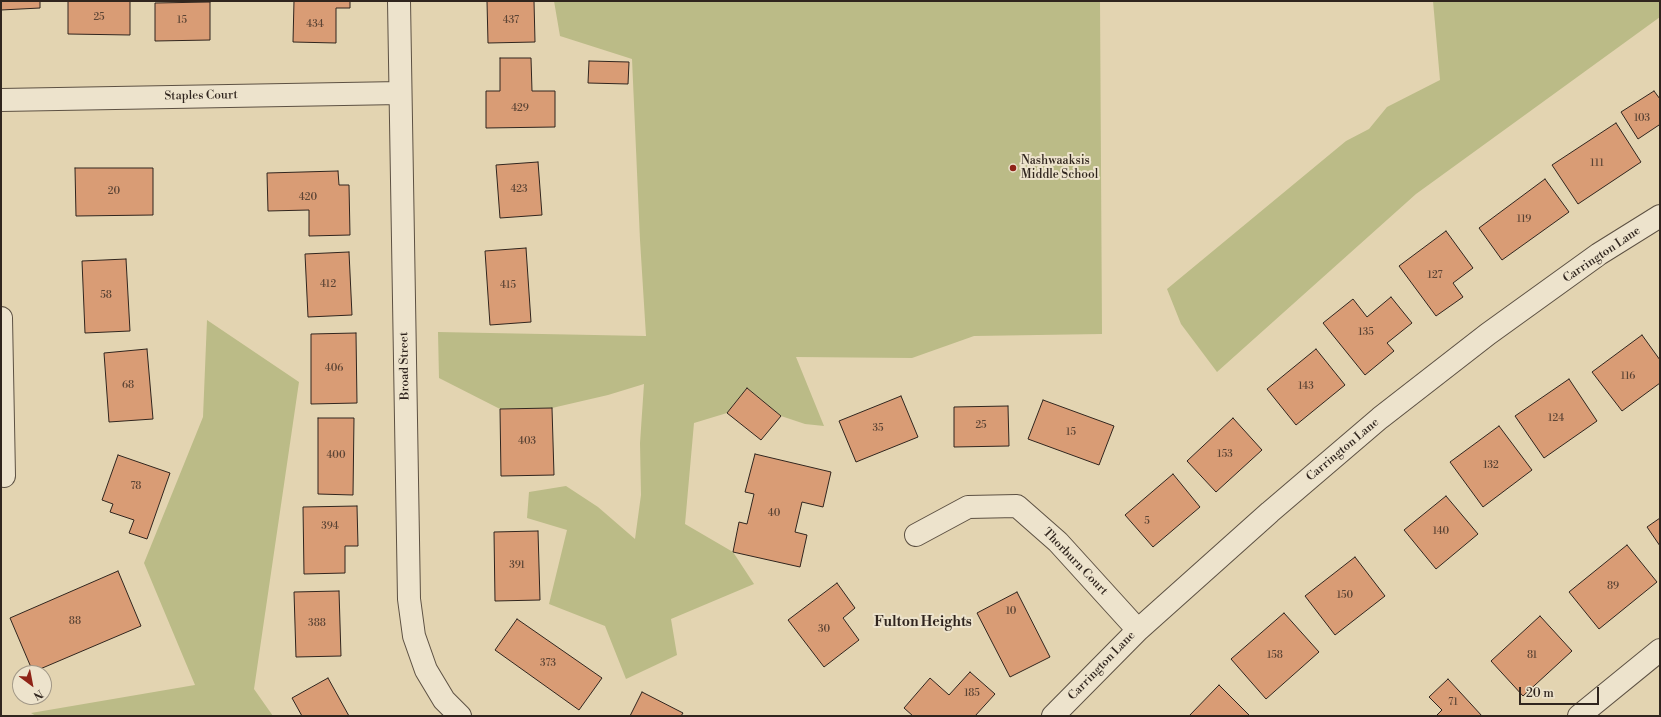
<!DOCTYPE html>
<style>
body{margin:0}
#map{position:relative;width:1661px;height:717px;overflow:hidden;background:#e3d4b1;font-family:"Libre Bodoni",serif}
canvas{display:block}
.frame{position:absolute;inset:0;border:2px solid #30251e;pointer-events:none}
.north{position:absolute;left:12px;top:665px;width:40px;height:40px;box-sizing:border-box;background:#ede3cc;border:1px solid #a19786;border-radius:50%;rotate:148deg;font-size:11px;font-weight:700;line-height:16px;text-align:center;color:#30251e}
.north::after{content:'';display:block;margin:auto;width:14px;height:18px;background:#8f2418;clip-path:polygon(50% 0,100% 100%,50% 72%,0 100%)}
.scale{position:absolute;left:1519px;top:687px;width:80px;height:18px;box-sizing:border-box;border:2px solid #30251e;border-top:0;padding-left:5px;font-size:12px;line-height:14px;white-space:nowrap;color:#30251e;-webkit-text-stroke:3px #ede3cc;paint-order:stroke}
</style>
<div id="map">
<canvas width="1661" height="717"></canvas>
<div class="frame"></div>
<div class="north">N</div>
<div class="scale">20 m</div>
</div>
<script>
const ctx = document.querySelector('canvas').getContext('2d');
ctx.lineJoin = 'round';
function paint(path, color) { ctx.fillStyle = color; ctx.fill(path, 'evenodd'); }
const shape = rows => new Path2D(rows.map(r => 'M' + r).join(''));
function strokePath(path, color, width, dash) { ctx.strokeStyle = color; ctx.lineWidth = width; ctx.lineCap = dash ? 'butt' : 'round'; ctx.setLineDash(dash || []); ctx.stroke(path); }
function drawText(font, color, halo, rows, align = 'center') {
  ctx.font = font + ' "Libre Bodoni",serif'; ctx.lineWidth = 4; ctx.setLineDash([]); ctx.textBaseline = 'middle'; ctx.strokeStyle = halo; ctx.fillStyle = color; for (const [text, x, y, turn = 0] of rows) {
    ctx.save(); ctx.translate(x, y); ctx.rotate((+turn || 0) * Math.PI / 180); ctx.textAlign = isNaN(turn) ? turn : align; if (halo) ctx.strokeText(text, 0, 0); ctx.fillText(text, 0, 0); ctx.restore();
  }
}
const green = shape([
 [554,1,1100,1,1102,334,974,336,912,358,796,357,824,426,805,424,781,416,747,388,727,413,694,423,685,524,733,552,754,584,671,619,677,655,626,679,605,626,549,604,567,530,527,518,529,492,566,486,598,507,635,539,641,495,640,443,644,384,608,395,552,408,500,409,439,378,438,332,646,336,640,240,632,59,560,36],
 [1433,1,1660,1,1660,17,1416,194,1217,372,1181,324,1167,289,1346,141,1369,129,1387,107,1440,80],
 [207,320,299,382,254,689,273,716,36,716,31,713,195,685,144,563,203,417]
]);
const building = shape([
 [1,1,40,1,40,8,1,10,1,1],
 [68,1,130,1,130,35,68,34,68,1],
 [294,1,350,1,350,8,336,8,336,43,293,42,294,1],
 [487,1,534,1,535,42,488,43,487,1],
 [210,2,210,40,155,41,155,3,210,2],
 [500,58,531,58,532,91,555,91,555,127,486,128,486,91,500,91,500,58],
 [589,61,629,62,628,84,588,83,589,61],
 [1654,91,1660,99,1660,127,1659,125,1638,139,1621,112,1654,91],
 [1616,123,1641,162,1578,204,1552,165,1616,123],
 [538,162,542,215,500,218,496,165,538,162],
 [75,168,153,168,153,215,76,216,75,168],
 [338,171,339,185,349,185,350,235,309,236,309,210,268,211,267,173,338,171],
 [1545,179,1569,212,1502,260,1479,228,1545,179],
 [1446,231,1473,268,1453,283,1463,297,1436,316,1399,266,1446,231],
 [526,248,531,322,490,325,485,251,526,248],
 [349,252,352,315,308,317,305,254,349,252],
 [126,259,130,331,85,333,82,261,126,259],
 [1391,297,1412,323,1387,343,1394,351,1365,375,1323,323,1353,299,1367,317,1391,297],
 [356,333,357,403,311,404,311,334,356,333],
 [1642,335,1660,360,1660,383,1622,411,1592,372,1642,335],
 [147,349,153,419,109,422,104,353,147,349],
 [1316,349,1345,385,1296,425,1267,389,1316,349],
 [1569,379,1597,421,1544,458,1515,416,1569,379],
 [747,388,781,416,761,440,727,413,747,388],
 [901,396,918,437,856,462,839,421,901,396],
 [1043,400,1114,426,1099,465,1028,439,1043,400],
 [1008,406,1009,446,954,447,954,407,1008,406],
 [552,408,554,475,501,476,500,409,552,408],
 [318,418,354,418,353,495,318,494,318,418],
 [1233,418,1262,450,1216,492,1187,461,1233,418],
 [1499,426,1532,470,1483,507,1450,462,1499,426],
 [755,454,831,472,823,507,802,502,795,532,807,535,800,567,733,552,739,522,747,524,754,494,745,492,755,454],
 [118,455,170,473,147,539,129,533,134,520,110,512,113,504,102,500,118,455],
 [1173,474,1200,507,1153,547,1125,515,1173,474],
 [1446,496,1478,534,1436,569,1404,530,1446,496],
 [357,506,358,546,345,546,345,573,304,574,303,507,357,506],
 [1660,518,1660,546,1647,527,1660,518],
 [538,531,540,600,495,601,494,532,538,531],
 [1627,545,1657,582,1599,629,1569,592,1627,545],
 [1355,557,1385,596,1335,635,1305,596,1355,557],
 [118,571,141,626,33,672,10,618,118,571],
 [837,583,855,608,843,618,859,640,824,667,788,620,837,583],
 [339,591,341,656,296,657,294,592,339,591],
 [1017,592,1050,657,1010,677,977,613,1017,592],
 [1284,613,1319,652,1266,699,1231,659,1284,613],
 [1540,616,1572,651,1523,696,1491,661,1540,616],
 [517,619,602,678,579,710,495,650,517,619],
 [970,672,995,694,975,716,913,716,904,708,930,678,949,695,970,672],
 [328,678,349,716,302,716,292,698,328,678],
 [1448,679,1482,716,1436,716,1442,710,1429,697,1448,679],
 [1219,685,1250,716,1189,716,1219,685],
 [642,692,683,713,681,716,630,716,642,692]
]);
const minor = shape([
 [399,1,409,599,414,636,426,670,444,700,460,716],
 [1,100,400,93],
 [1,318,4,476],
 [916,535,968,507,1017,506,1058,542,1138,630],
 [1053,716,1138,630,1270,512,1380,418,1488,334,1599,254,1660,216],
 [1579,716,1660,650]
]);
const markers = [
 [1013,168,4,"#8f2418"]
];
const numberNames = [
 ["25",99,18],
 ["15",182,21],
 ["437",511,21],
 ["434",315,25],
 ["429",520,109],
 ["103",1642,119],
 ["111",1597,164],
 ["423",519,190],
 ["20",114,192],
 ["420",308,198],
 ["119",1524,220],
 ["127",1435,276],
 ["412",328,285],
 ["415",508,286],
 ["58",106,296],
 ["135",1366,333],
 ["406",334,369],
 ["116",1628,377],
 ["68",128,386],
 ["143",1306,387],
 ["124",1556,419],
 ["25",981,426],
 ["35",878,429],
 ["15",1071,433],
 ["403",527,442],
 ["153",1225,455],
 ["400",336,456],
 ["132",1491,466],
 ["78",136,487],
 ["40",774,514],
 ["5",1147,522],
 ["394",330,527],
 ["140",1441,532],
 ["391",517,566],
 ["89",1613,587],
 ["150",1345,596],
 ["10",1011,612],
 ["88",75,622],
 ["388",317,624],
 ["30",824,630],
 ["158",1275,656],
 ["81",1532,656],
 ["373",548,664],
 ["185",972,694],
 ["71",1453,703]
];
const streetNames = [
 ["Staples Court",201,96,-1],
 ["Carrington Lane",1602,255,-34],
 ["Broad Street",405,366,-91],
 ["Carrington Lane",1343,450,-40],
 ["Thorburn Court",1075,562,46],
 ["Carrington Lane",1102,666,-46]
];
const poiNames = [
 ["Nashwaaksis",1021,161],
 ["Middle School",1021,175]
];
const quarterNames = [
 ["Fulton Heights",923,623]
];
paint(green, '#bbbb87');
paint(building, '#d99c75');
strokePath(building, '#30251e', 1);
strokePath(minor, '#5d5143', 24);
strokePath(minor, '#ede3cc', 22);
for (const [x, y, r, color] of markers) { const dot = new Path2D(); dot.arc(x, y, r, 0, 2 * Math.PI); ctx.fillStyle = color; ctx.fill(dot); strokePath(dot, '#ede3cc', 1.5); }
drawText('10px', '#5a4334', null, numberNames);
drawText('12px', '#30251e', '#ede3cc', streetNames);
drawText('12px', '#30251e', '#ede3cc', poiNames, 'left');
drawText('bold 14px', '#30251e', '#ede3cc', quarterNames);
</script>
